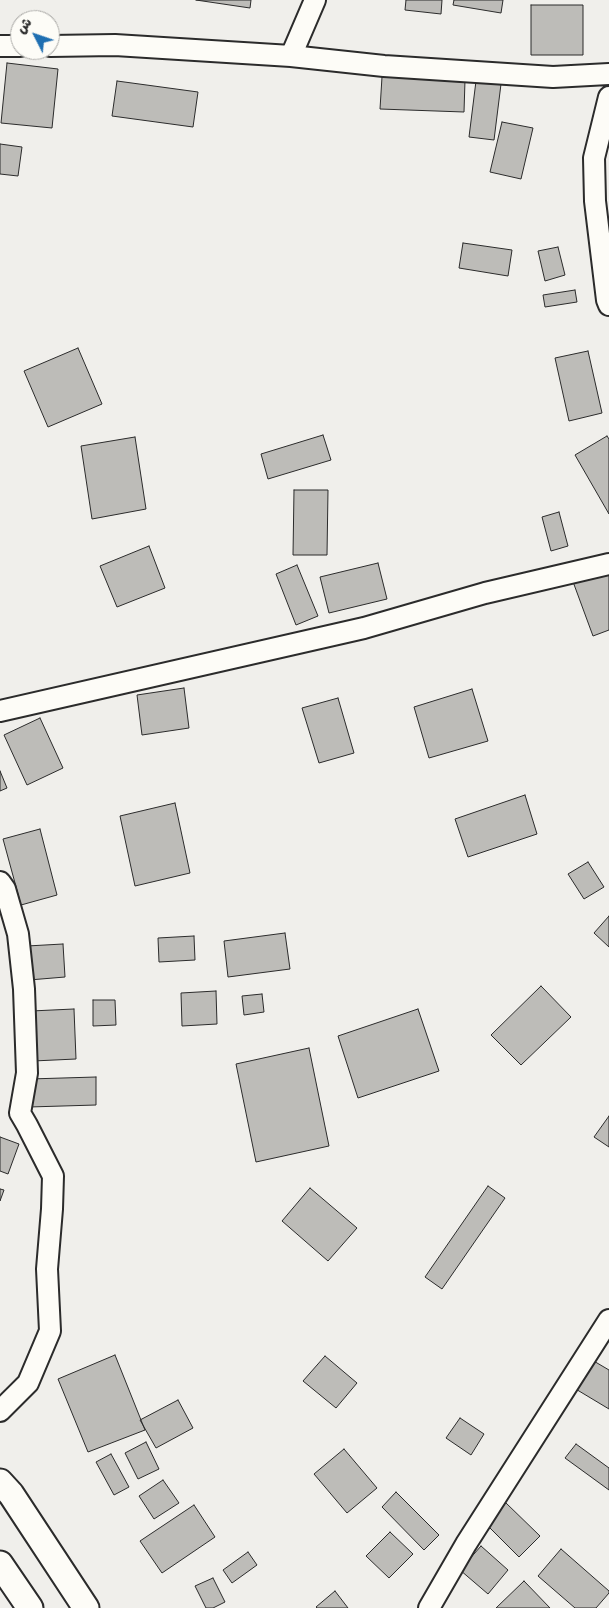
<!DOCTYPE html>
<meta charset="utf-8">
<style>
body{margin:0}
#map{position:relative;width:609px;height:1608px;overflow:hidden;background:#f0efeb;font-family:Pangolin,"Playpen Sans Arabic",sans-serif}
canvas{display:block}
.north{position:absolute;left:10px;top:10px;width:50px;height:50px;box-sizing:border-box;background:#fdfcf7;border:1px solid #a9a8a5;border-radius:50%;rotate:311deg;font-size:14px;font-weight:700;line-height:20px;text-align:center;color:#2b2b2b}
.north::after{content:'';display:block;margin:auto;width:18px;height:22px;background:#1f6fb2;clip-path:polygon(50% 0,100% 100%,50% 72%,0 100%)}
</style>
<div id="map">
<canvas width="609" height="1608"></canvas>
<div class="north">ش</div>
</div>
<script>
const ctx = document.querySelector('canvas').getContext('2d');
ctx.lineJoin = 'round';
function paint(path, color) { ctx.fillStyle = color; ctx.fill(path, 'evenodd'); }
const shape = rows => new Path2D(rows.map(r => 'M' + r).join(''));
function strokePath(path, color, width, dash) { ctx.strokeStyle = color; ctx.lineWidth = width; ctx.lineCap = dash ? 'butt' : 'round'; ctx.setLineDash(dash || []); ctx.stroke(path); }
const building = shape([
 [196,0,251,0,250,8,196,0],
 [406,0,442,0,441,14,405,10,406,0],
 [454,0,503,0,501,13,453,5,454,0],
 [531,5,583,5,583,55,531,55,531,5],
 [7,63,58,69,52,128,1,123,7,63],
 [382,77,465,80,464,112,380,109,382,77],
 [117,81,198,92,193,127,112,116,117,81],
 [476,81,501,84,494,140,469,137,476,81],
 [502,122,533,128,521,179,490,172,502,122],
 [0,144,22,147,18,176,0,174,0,144],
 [463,243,512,250,508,276,459,268,463,243],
 [558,247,565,275,545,281,538,251,558,247],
 [575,290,577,302,545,307,543,295,575,290],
 [78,348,102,404,48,427,24,371,78,348],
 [588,351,602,413,569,421,555,358,588,351],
 [323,435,331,460,268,479,261,454,323,435],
 [607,436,609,439,609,514,575,455,607,436],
 [135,437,146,509,92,519,81,446,135,437],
 [294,490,328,490,327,555,293,555,294,490],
 [559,512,568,546,551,551,542,517,559,512],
 [149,546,165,588,117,607,100,566,149,546],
 [378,563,387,599,329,613,320,577,378,563],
 [297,565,318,616,296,625,276,574,297,565],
 [609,566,609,630,593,636,572,579,609,566],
 [184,688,189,728,142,735,137,695,184,688],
 [472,689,488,741,429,758,414,707,472,689],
 [338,698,354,753,319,763,302,708,338,698],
 [40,718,63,768,27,785,4,735,40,718],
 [0,771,7,788,0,791,0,771],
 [525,795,537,834,468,857,455,819,525,795],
 [175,803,190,873,135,886,120,816,175,803],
 [40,829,57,895,21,905,3,839,40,829],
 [588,862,604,887,584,899,568,874,588,862],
 [609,916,609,947,594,933,609,916],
 [285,933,290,969,228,977,224,941,285,933],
 [194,936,195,960,159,962,158,938,194,936],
 [63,944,65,977,29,980,27,946,63,944],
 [541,986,571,1017,521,1065,491,1035,541,986],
 [216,991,217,1024,182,1026,181,993,216,991],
 [262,994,264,1012,244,1015,242,996,262,994],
 [93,1000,115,1000,116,1025,93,1026,93,1000],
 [74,1009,76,1059,33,1061,31,1011,74,1009],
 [418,1009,439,1071,358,1098,338,1036,418,1009],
 [309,1048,329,1146,256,1162,236,1064,309,1048],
 [96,1077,96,1105,29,1107,29,1079,96,1077],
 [609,1116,609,1147,594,1137,609,1116],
 [0,1137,19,1144,8,1174,0,1171,0,1137],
 [488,1186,505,1198,442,1289,425,1277,488,1186],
 [310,1188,357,1228,328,1261,282,1221,310,1188],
 [0,1189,4,1190,0,1201,0,1189],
 [115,1355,145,1430,88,1452,58,1379,115,1355],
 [325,1356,357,1383,336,1408,303,1381,325,1356],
 [592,1360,609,1370,609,1409,574,1388,592,1360],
 [178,1400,193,1428,156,1448,140,1420,178,1400],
 [460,1418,484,1434,471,1455,446,1438,460,1418],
 [146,1442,159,1469,138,1479,125,1453,146,1442],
 [576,1444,609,1468,609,1490,565,1458,576,1444],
 [344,1449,377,1488,347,1513,314,1474,344,1449],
 [111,1454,129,1487,114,1495,96,1462,111,1454],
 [163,1480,179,1503,154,1519,139,1496,163,1480],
 [396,1492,439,1535,424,1550,382,1507,396,1492],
 [505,1502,540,1536,519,1557,484,1522,505,1502],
 [194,1505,215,1537,162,1573,140,1541,194,1505],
 [390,1532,413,1554,389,1578,366,1556,390,1532],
 [481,1546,508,1570,488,1594,460,1570,481,1546],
 [561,1549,609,1591,609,1593,596,1608,575,1608,538,1576,561,1549],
 [248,1552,257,1565,232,1583,223,1570,248,1552],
 [213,1578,225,1602,213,1608,206,1608,195,1586,213,1578],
 [524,1581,550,1608,496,1608,524,1581],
 [335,1591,348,1608,317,1608,316,1607,335,1591]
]);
const minor = shape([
 [0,46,20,46],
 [50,46,115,45,291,56,384,66,553,77,609,74],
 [291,56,315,0],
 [609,97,594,158,595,201,607,300,609,305],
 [0,711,364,628,485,593,609,564],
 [0,882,5,889,18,934,24,989,27,1073,20,1113,27,1125,53,1176,52,1209,47,1269,50,1331,28,1383,0,1411],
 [429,1608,466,1544,609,1320]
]);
const tertiary = shape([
 [0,1482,11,1494,86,1608],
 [0,1564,30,1608]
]);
paint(building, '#bdbcb8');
strokePath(building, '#2b2b2b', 1);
strokePath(minor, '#2b2b2b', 24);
strokePath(tertiary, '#2b2b2b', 29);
strokePath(minor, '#fdfcf7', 20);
strokePath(tertiary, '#fdfcf7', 25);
</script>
